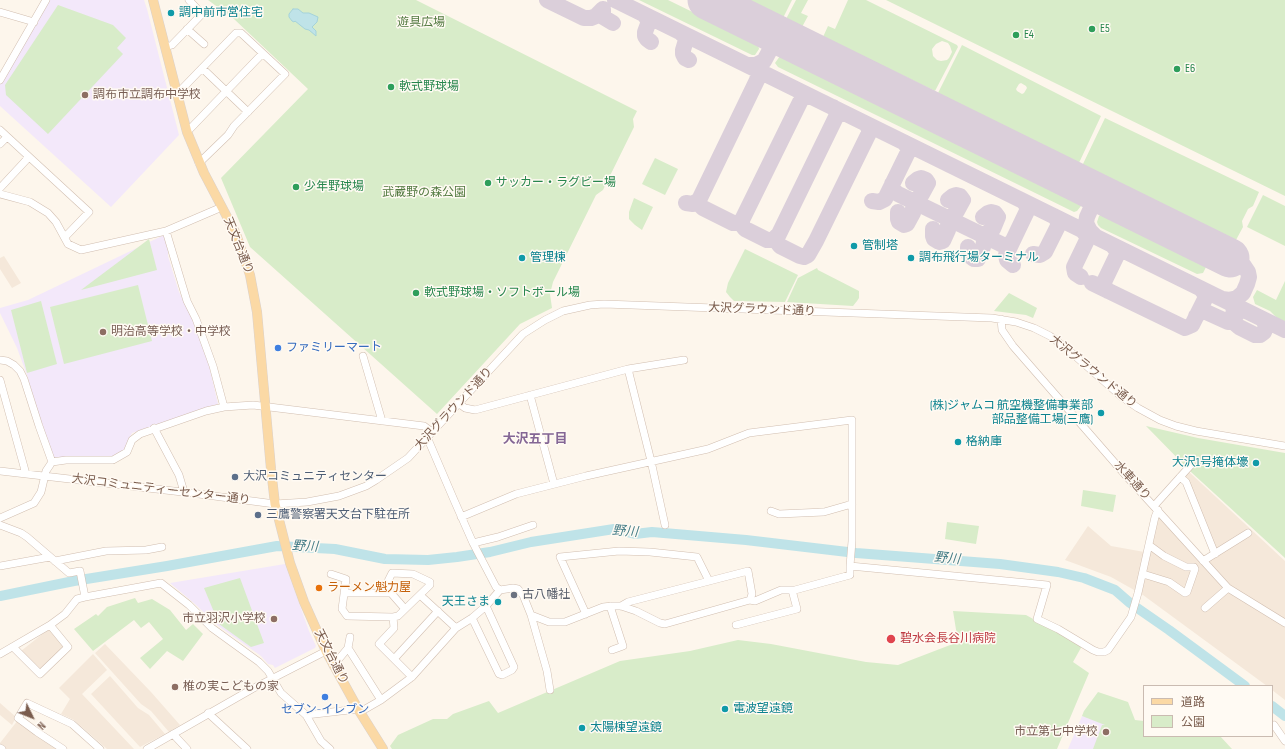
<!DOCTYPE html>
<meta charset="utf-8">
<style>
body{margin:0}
#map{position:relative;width:1285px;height:749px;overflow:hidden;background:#fdf6ec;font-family:"Sofia Sans Condensed","Noto Sans JP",sans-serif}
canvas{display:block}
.legend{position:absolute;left:1143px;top:685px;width:130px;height:52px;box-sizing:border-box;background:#fffaf3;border:1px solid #cabbb1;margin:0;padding:5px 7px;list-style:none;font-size:12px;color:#7a5c4d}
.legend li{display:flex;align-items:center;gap:8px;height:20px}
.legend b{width:20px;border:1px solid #cabbb1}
.north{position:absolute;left:12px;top:697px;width:40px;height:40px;-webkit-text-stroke:3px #fffaf3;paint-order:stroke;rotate:133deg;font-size:11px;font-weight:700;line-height:16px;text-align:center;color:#7a5c4d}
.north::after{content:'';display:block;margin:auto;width:14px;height:18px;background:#7a5c4d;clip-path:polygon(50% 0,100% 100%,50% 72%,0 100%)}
</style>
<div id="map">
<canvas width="1285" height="749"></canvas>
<ul class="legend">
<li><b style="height:5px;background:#fbd9a5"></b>道路</li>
<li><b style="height:11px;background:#d8ecc9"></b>公園</li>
</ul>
<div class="north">N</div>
</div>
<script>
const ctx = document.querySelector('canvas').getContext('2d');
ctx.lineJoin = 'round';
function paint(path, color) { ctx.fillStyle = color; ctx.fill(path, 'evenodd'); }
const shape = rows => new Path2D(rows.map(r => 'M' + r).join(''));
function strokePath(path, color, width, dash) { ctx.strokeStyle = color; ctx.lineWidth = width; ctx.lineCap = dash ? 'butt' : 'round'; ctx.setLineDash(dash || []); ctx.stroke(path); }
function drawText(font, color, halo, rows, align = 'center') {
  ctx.font = font + ' "Sofia Sans Condensed","Noto Sans JP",sans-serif'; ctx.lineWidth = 3; ctx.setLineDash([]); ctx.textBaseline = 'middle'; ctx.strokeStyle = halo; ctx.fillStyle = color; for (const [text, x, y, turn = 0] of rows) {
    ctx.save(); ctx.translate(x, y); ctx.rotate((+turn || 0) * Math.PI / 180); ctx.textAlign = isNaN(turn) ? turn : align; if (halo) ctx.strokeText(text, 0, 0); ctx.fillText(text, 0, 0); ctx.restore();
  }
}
const residential = shape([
 [4,256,21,283,12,288,0,269,0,258],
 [1188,471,1285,561,1285,700,1272,690,1272,686,1267,686,1143,595,1111,577,1065,560,1088,526,1111,546,1150,553,1159,516,1202,564,1216,551,1185,476],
 [50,628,66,644,42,670,21,651],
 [105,644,151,692,180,725,169,732,151,711,141,704,95,653],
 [93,654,107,670,82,694,134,749,107,749,74,720,61,714,70,699,59,688],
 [110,676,138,708,149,715,165,734,140,747,91,694],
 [0,703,16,717,12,725,0,715],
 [18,720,64,749,6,749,0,746,0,743]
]);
const education = shape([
 [49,0,144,0,147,9,179,135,111,207,0,106,0,84],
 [164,235,168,251,168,256,179,292,191,316,209,365,218,404,132,433,124,450,111,457,53,459,41,427,27,375,17,348,0,313,0,308,28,300],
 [285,564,309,631,316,646,315,648,275,668,273,665,268,664,261,656,217,625,195,604,170,583],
 [1082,716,1124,726,1164,749,1068,749]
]);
const green = shape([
 [208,0,416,0,637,111,633,119,634,127,603,190,596,195,553,282,550,294,552,308,520,324,437,414,250,247,221,178,308,89,234,19],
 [639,0,668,0,758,44,759,49,755,55,752,55],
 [743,0,792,0,782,20],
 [796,0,808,0,801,13,808,16,802,27,786,19],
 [848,0,866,0,957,45,958,47,935,91,823,37,828,26,835,29],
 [942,41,948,43,950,46,952,52,949,58,947,60,941,61,937,60,933,56,932,49,936,44],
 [886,0,1285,0,1285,196],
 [58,5,113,25,126,38,117,48,123,54,48,134,6,95,5,85],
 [962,45,1101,116,1078,165,938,93],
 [1021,83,1026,86,1027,88,1024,93,1022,94,1017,91,1016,89,1019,84],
 [780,56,785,56,1078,201,1081,203,1081,206,1077,211,1074,212,778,67,775,63],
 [1105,118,1259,192,1253,206,1248,209,1242,221,1243,227,1236,240,1082,166],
 [655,158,678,169,665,195,642,184],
 [1263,195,1285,206,1285,246,1247,227],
 [634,198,653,207,642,230,635,225,629,219,629,212],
 [1102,214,1107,215,1205,263,1206,267,1203,273,1197,274,1101,228,1098,225,1097,222,1099,216],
 [149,239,157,270,81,290],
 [745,249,798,275,785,302,734,301,730,297,726,292,728,283],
 [817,268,818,270,859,291,859,298,857,301,853,306,787,302,798,278],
 [1285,281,1285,323,1278,319,1270,311,1255,304,1253,297,1257,290,1276,300],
 [138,285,152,341,64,364,50,307],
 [1009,293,1037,308,1033,318,1026,315,994,311],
 [41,301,57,364,27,373,11,310],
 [1146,426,1198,438,1285,453,1285,558,1191,472],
 [1083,490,1116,495,1113,512,1081,506],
 [947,522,979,526,976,544,945,539],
 [240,578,264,643,251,647,219,624,204,588],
 [135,598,138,603,152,599,170,610,186,630,193,624,203,634,183,661,167,651,150,669,140,658,163,639,149,622,141,628,134,620,93,651,74,629,96,614,98,616,107,607],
 [953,611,1026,615,1082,646,1073,662,1089,673,1057,749,392,749,390,746,398,735,433,719,447,719,453,714,489,701,498,713,620,661,690,651,738,640,771,644,866,662,898,665,958,642],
 [1098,692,1128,702,1135,720,1144,721,1144,736,1220,736,1232,749,1093,749,1102,725,1105,725,1082,716,1084,711]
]);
const water = shape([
 [293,9,298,9,303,13,309,13,318,17,317,22,312,27,316,31,316,36,309,30,305,29,295,21,294,22,292,21,289,17,289,14,293,9]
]);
const river = shape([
 [0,596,74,581,167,566,277,546,335,549,385,559,428,560,457,557,490,552,531,542,614,529,635,534,652,532,746,540,856,553,1000,564,1058,572,1084,578,1115,590,1130,603,1169,630,1245,686],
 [1272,706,1285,716]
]);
const taxiway = shape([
 [547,0,584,18,591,18,596,16,603,9],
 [615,0,1285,330],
 [603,9,603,17,613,23],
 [644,14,648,20,648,24,645,32,645,36,647,39,651,42],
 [762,27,770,36,771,48],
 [681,33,685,36,686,40,683,50,683,54,685,58,689,60],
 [748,65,756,65,764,61,771,48,777,43,784,41,791,42],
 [833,107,836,112,836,117,777,238,777,242,780,246,800,256,804,257,808,255,816,241,869,133,869,128,865,123],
 [1079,183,1088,190,1092,196,1092,206,1087,217,1086,223,1090,231,1095,236],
 [892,184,893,190,898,194,1003,245,1007,245,1011,243],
 [699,200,699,204,703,208,733,223,738,223,742,220,801,100,802,95,798,90],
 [872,201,879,202,885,199,908,152,908,148,904,142],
 [686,203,693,204,699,200,758,78,757,72,755,69],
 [1092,206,1098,201,1103,200,1116,202],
 [898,212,898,219,899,222,904,225,907,224,913,213,913,208,917,203,918,198,922,194,928,183,926,180,921,178,918,179,913,183],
 [742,220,742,225,745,229,767,240,773,240,777,236],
 [933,229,933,236,934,239,939,242,943,241,948,230,948,225,953,221,953,215,957,211,963,200,960,196,956,195,953,196,948,200],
 [968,247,968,253,970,256,974,259,978,259,983,247,984,242,988,238,988,232,993,229,998,217,995,213,991,212,988,213,983,217],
 [1033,254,1040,255,1045,252,1058,226,1058,221,1054,216],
 [1013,265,1007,260,1006,255,1027,211,1027,206,1023,201],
 [1081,277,1075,273,1074,267,1087,240,1087,236,1083,231],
 [1092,283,1185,328,1192,325,1205,299,1205,294,1201,289],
 [1108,291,1105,287,1104,282,1117,255,1117,251,1113,246],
 [1222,299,1230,300,1237,298,1243,293,1247,284,1249,277,1248,272,1244,266,1240,262],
 [1231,303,1234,309,1232,321,1239,327,1255,335,1260,335,1264,332,1266,327,1263,319],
 [1196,316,1201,312,1206,312,1228,322,1233,320,1237,314]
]);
const runway = shape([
 [707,0,1230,258]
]);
const minor = shape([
 [0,12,34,22],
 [187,29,204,44],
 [165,47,172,45,202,14,189,0],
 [202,68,248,112],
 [0,80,46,0],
 [177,94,236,33,241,33,285,74,234,126,228,135,199,163],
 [0,130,89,212,65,237],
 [187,132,262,54],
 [0,144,7,137],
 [0,188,29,157],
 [0,194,30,202,48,213,56,222,68,244,81,250,166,231,222,207],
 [166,231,187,301,196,319,213,366,224,407],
 [1001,319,1002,330,1013,346,1128,478,1228,588,1285,623],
 [363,356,382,421],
 [0,360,7,361,14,365,20,371,24,379,39,426,52,462],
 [628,369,651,461,665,525],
 [0,380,26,474],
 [530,395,554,484],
 [458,403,465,408,475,410,628,369,684,360],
 [154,428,179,475,184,492],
 [427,437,454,500,473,543,496,587,500,590],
 [0,471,191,493,275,504,307,502,339,496,366,486,376,480,408,458,523,334,545,320,563,311,590,305,604,304,992,318,1016,322,1034,328,1050,336,1065,347,1122,397,1138,408,1160,420,1176,426,1196,431,1285,446],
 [1180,477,1186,482,1215,554],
 [1154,506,1190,466],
 [771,511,779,514,824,512,852,504],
 [461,517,516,494,586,476,708,449,749,433,852,420,852,541,850,566],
 [0,518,34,503,41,492,46,471,52,462,66,460,113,460,127,452,132,440,140,434,206,411,224,407,253,405,424,426,432,432],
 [0,525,21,533,27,537,69,573,80,571,85,597,77,599,65,614,50,625,0,654],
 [473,543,498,537,533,525],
 [55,561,106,551,146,550,162,547],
 [1203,561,1248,533],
 [0,566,50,557],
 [331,574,346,579,342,609,347,616,393,617,398,616,430,585,430,582,413,574,392,573,386,585,391,593],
 [1143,574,1169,582,1185,593,1187,592,1195,569,1194,567,1186,567,1164,556,1149,545],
 [344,593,391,593,405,609],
 [420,595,456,628],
 [85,597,161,583,189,605,212,628,259,662,268,671,281,693,306,715,321,741,330,749],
 [610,606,623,646,612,650],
 [621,606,628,602,748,571,752,594,750,600],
 [1205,608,1228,588],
 [586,614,560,557,619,551,650,552,697,557,709,581],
 [531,615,547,671,550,690],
 [393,617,394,628,379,644,412,677],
 [472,618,499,674,502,675,512,670,514,667,486,606],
 [736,625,797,609,792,590],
 [13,647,40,674,68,647,50,625],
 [348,648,381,700],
 [394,659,438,611],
 [333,666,348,648,350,637],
 [360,712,381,700,412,677,456,628,472,618,486,606,500,590,513,588,518,589,523,595,531,615,549,622,565,622,603,607,612,606,621,606,636,611,660,623,665,624,750,600,755,601,781,590,795,590,850,575,850,566,1027,583,1047,585,1037,619,1058,629,1093,650,1098,652,1104,652,1108,650,1131,617,1138,593,1155,517,1158,510],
 [208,713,247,749],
 [306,715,358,709],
 [1274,725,1285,741],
 [173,734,187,749],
 [0,748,2,749],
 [63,749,37,732,18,718,27,703,72,724,100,749],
 [147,749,252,689,326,651]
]);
const major = shape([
 [153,0,187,132,204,173,236,234,250,275,257,312,271,469,275,504,290,563,304,602,326,651,358,709,383,749]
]);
const markers = [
 [171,13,4,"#0f9aa8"],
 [1092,29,4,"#2e9e5b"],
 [1016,35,4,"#2e9e5b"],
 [1177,69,4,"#2e9e5b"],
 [391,87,4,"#2e9e5b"],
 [85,95,4,"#8d6e63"],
 [488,183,4,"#2e9e5b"],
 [296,187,4,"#2e9e5b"],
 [854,246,4,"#0f9aa8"],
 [522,258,4,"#0f9aa8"],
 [911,258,4,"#0f9aa8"],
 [416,293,4,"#2e9e5b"],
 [103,332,4,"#8d6e63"],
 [278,348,4,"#3f7fe0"],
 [1101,413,4,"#0f9aa8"],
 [958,442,4,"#0f9aa8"],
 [1256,463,4,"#0f9aa8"],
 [235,477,4,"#5c6f8a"],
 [258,515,4,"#5c6f8a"],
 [319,588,4,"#e8710a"],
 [514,595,4,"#6b7280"],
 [498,602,4,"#0f9aa8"],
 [274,619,4,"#8d6e63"],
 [891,639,5,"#e0444e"],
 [175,687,4,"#8d6e63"],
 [325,697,4,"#3f7fe0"],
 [725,709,4,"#0f9aa8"],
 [582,728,4,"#0f9aa8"],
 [1106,732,4,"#8d6e63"]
];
const cultureNames = [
 ["調中前市営住宅",179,13],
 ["管制塔",862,246],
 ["管理棟",530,258],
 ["調布飛行場ターミナル",919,258],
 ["(株)ジャムコ 航空機整備事業部",1093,406,"right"],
 ["部品整備工場(三鷹)",1093,420,"right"],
 ["格納庫",966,442],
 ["大沢1号掩体壕",1248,463,"right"],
 ["天王さま",490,602,"right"],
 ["電波望遠鏡",733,709],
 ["太陽棟望遠鏡",590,728]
];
const parkNames = [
 ["遊具広場",421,23],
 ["武蔵野の森公園",424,193]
];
const leisureNames = [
 ["E5",1100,29],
 ["E4",1024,35],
 ["E6",1185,69],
 ["軟式野球場",399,87],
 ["サッカー・ラグビー場",496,183],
 ["少年野球場",304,187],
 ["軟式野球場・ソフトボール場",424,293]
];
const educationNames = [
 ["調布市立調布中学校",93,95],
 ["明治高等学校・中学校",111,332],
 ["市立羽沢小学校",266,619,"right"],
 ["椎の実こどもの家",183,687],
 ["市立第七中学校",1098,732,"right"]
];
const streetNames = [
 ["天文台通り",238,246,68],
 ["大沢グラウンド通り",762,310,2],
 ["大沢グラウンド通り",1093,372,39],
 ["大沢グラウンド通り",454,409,-47],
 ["水車通り",1132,481,48],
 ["大沢コミュニティーセンター通り",161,490,7],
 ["天文台通り",331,657,63]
];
const shopNames = [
 ["ファミリーマート",286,348],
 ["セブン-イレブン",325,710,"center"]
];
const serviceNames = [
 ["大沢コミュニティセンター",243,477],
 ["三鷹警察署天文台下駐在所",266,515]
];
const foodNames = [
 ["ラーメン魁力屋",327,588]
];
const worshipNames = [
 ["古八幡社",522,595]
];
const healthNames = [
 ["碧水会長谷川病院",900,639]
];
const neighbourhoodNames = [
 ["大沢五丁目",535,440]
];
const waterNames = [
 ["野川",625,532,4],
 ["野川",305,547,3],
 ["野川",947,559,5]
];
paint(residential, '#f5e8da');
paint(education, '#f3e8fa');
paint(green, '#d8ecc9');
paint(water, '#bfe3e8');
strokePath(water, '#a5d3da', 1);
strokePath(river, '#bfe3e8', 10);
strokePath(taxiway, '#dbcfda', 16);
strokePath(runway, '#dbcfda', 39);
strokePath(minor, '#d1beb0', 8);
strokePath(major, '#dad1cd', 10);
strokePath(minor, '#fff', 7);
strokePath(major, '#fbd9a5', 9);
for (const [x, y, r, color] of markers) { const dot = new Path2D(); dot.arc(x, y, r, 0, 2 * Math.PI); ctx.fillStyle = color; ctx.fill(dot); strokePath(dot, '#fffaf3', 1.5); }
drawText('12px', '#0d838f', '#fffaf3', cultureNames, 'left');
drawText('12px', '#537a41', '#fffaf3', parkNames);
drawText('12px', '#27864d', '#fffaf3', leisureNames, 'left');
drawText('12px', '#785e54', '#fffaf3', educationNames, 'left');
drawText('12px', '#7a5c4d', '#fffaf3', streetNames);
drawText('12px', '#366cbe', '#fffaf3', shopNames, 'left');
drawText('12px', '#4e5e75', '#fffaf3', serviceNames, 'left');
drawText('12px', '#c56008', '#fffaf3', foodNames, 'left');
drawText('12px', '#5b616d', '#fffaf3', worshipNames, 'left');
drawText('12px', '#be3a42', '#fffaf3', healthNames, 'left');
drawText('bold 13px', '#846695', '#fffaf3', neighbourhoodNames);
drawText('italic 13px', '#437c86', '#fffaf3', waterNames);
</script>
